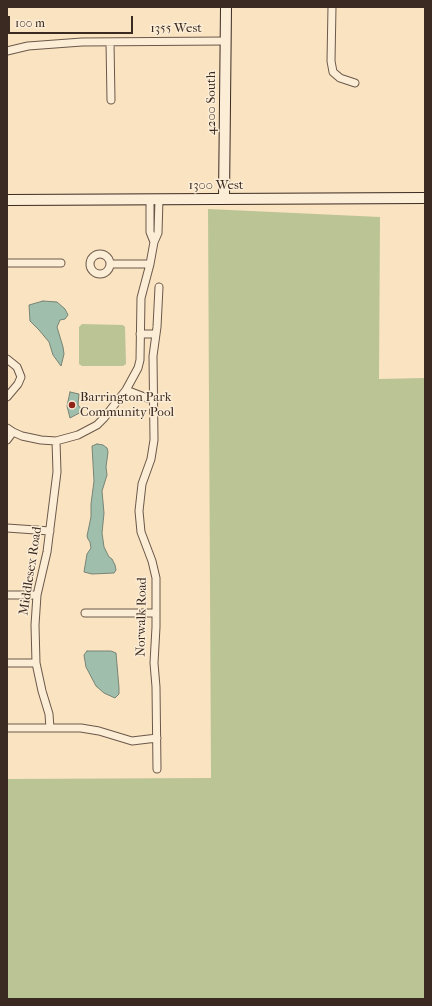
<!DOCTYPE html>
<style>
body{margin:0}
#map{position:relative;width:432px;height:1006px;overflow:hidden;background:#fae3c0;font-family:"IM FELL French Canon",serif}
canvas{display:block}
.frame{position:absolute;inset:0;border:8px solid #3b2a22;pointer-events:none}
.scale{position:absolute;left:8px;top:16px;width:125px;height:18px;box-sizing:border-box;border:2px solid #3b2a22;border-top:0;padding-left:5px;font-size:12px;line-height:14px;white-space:nowrap;color:#3b2a22;-webkit-text-stroke:3px #fcedd6;paint-order:stroke}
</style>
<div id="map">
<canvas width="432" height="1006"></canvas>
<div class="frame"></div>
<div class="scale">100 m</div>
</div>
<script>
const ctx = document.querySelector('canvas').getContext('2d');
ctx.lineJoin = 'round';
function paint(path, color) { ctx.fillStyle = color; ctx.fill(path, 'evenodd'); }
const shape = rows => new Path2D(rows.map(r => 'M' + r).join(''));
function strokePath(path, color, width, dash) { ctx.strokeStyle = color; ctx.lineWidth = width; ctx.lineCap = dash ? 'butt' : 'round'; ctx.setLineDash(dash || []); ctx.stroke(path); }
function drawText(font, color, halo, rows, align = 'center') {
  ctx.font = font + ' "IM FELL French Canon",serif'; ctx.lineWidth = 3; ctx.setLineDash([]); ctx.textBaseline = 'middle'; ctx.strokeStyle = halo; ctx.fillStyle = color; for (const [text, x, y, turn = 0] of rows) {
    ctx.save(); ctx.translate(x, y); ctx.rotate((+turn || 0) * Math.PI / 180); ctx.textAlign = isNaN(turn) ? turn : align; if (halo) ctx.strokeText(text, 0, 0); ctx.fillText(text, 0, 0); ctx.restore();
  }
}
const green = shape([
 [208,209,380,217,379,379,425,378,425,999,7,999,7,779,211,778],
 [82,324,123,325,125,327,126,364,123,366,82,366,79,364,79,327]
]);
const water = shape([
 [43,301,57,302,65,309,68,315,65,319,60,320,57,327,63,347,64,354,61,366,53,355,49,342,39,330,30,321,29,305,43,301],
 [70,392,79,394,78,405,83,411,70,418,67,406,70,392],
 [97,444,103,445,107,448,108,452,106,467,107,475,102,491,104,513,102,533,104,547,109,557,112,559,115,565,116,570,114,573,92,574,84,572,87,554,91,548,90,542,88,539,87,536,91,517,91,504,94,481,92,446,97,444],
 [87,651,111,651,116,653,119,688,119,694,115,698,104,693,96,686,86,667,84,655,87,651]
]);
const street = shape([
 [332,7,331,61,333,72,340,78,355,83],
 [110,42,111,100],
 [7,51,28,46,82,42,226,41],
 [150,199,150,232,154,242],
 '90 264a10 10 0 1 1 20 0a10 10 0 1 1-20 0Z',
 [7,263,61,263],
 [110,264,150,264],
 [140,334,156,334],
 [7,359,17,367,21,377,18,384,7,397],
 [126,390,147,398,153,398],
 [7,428,13,432,22,436,41,440,56,441,78,435,97,425,104,418,126,390,138,368,140,360,141,298,150,264,154,242,158,233,159,199],
 [7,440,13,432],
 [7,528,50,531],
 [7,595,37,595],
 [85,613,156,613],
 [7,663,36,663],
 [7,728,81,728,99,731,132,741,157,738],
 [50,728,49,714,42,691,36,663,35,625,37,595,47,552,57,472,56,441],
 [157,769,156,687,154,663,156,627,156,578,152,561,141,532,139,511,142,484,151,459,154,440,153,356,157,327,159,287]
]);
const secondary = shape([
 [224,198,226,7],
 [7,200,425,198]
]);
const markers = [
 [72,405,4,"#8f2418"]
];
const streetNames = [
 ["1355 West",176,29],
 ["4200 South",212,103,-90],
 ["1300 West",216,186],
 ["Middlesex Road",31,571,-81],
 ["Norwalk Road",142,617,-89]
];
const poiNames = [
 ["Barrington Park",80,398],
 ["Community Pool",80,413]
];
paint(green, '#bbc494');
paint(water, '#9fbfac');
strokePath(water, '#778375', 1);
strokePath(street, '#6b584a', 9);
strokePath(secondary, '#3b2a22', 12);
strokePath(street, '#fcedd6', 7);
strokePath(secondary, '#fcedd6', 10);
for (const [x, y, r, color] of markers) { const dot = new Path2D(); dot.arc(x, y, r, 0, 2 * Math.PI); ctx.fillStyle = color; ctx.fill(dot); strokePath(dot, '#fcedd6', 1.5); }
drawText('13px', '#3b2a22', '#fcedd6', streetNames);
drawText('13px', '#3b2a22', '#fcedd6', poiNames, 'left');
</script>
